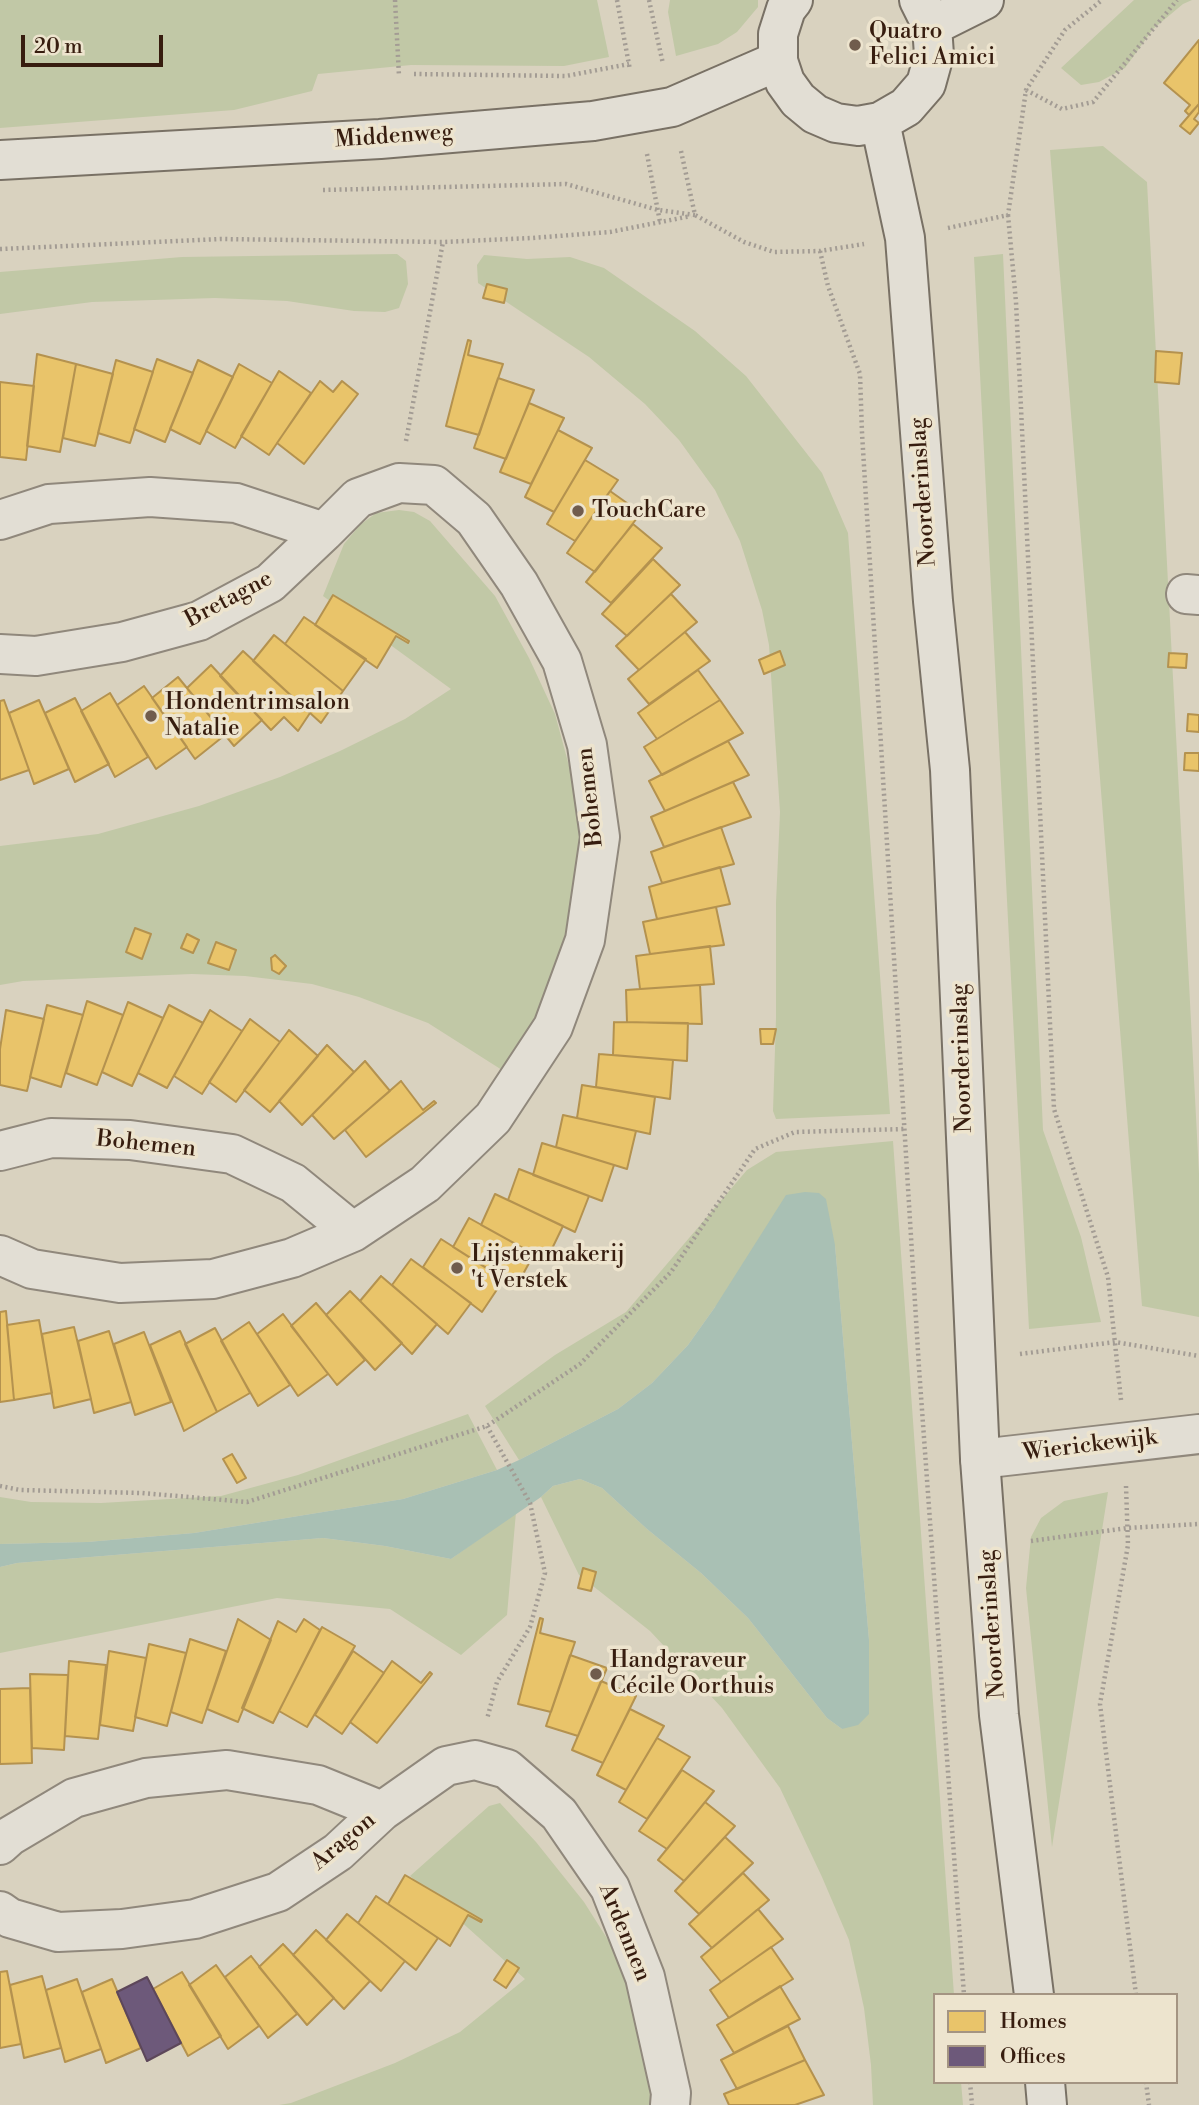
<!DOCTYPE html>
<meta charset="utf-8">
<style>
body{margin:0}
#map{position:relative;width:1199px;height:2105px;overflow:hidden;background:#d9d2bf;font-family:"Libre Bodoni",serif}
canvas{display:block}
.legend{position:absolute;left:933px;top:1993px;width:245px;height:91px;box-sizing:border-box;background:#ede4ce;border:2px solid #a49482;margin:0;padding:9px 12px;list-style:none;font-size:21px;color:#371d0f}
.legend li{display:flex;align-items:center;gap:14px;height:35px}
.legend b{width:35px;border:2px solid #a49482}
.scale{position:absolute;left:21px;top:35px;width:142px;height:32px;box-sizing:border-box;border:4px solid #371d0f;border-top:0;padding-left:9px;font-size:21px;line-height:24px;white-space:nowrap;color:#371d0f;-webkit-text-stroke:5px #ede4ce;paint-order:stroke}
</style>
<div id="map">
<canvas width="1199" height="2105"></canvas>
<ul class="legend">
<li><b style="height:19px;background:#e9c46a"></b>Homes</li>
<li><b style="height:19px;background:#6d597a"></b>Offices</li>
</ul>
<div class="scale">20 m</div>
</div>
<script>
const ctx = document.querySelector('canvas').getContext('2d');
ctx.lineJoin = 'round';
function paint(path, color) { ctx.fillStyle = color; ctx.fill(path, 'evenodd'); }
const shape = rows => new Path2D(rows.map(r => 'M' + r).join(''));
function strokePath(path, color, width, dash) { ctx.strokeStyle = color; ctx.lineWidth = width; ctx.lineCap = dash ? 'butt' : 'round'; ctx.setLineDash(dash || []); ctx.stroke(path); }
function drawText(font, color, halo, rows, align = 'center') {
  ctx.font = font + ' "Libre Bodoni",serif'; ctx.lineWidth = 7; ctx.setLineDash([]); ctx.textBaseline = 'middle'; ctx.strokeStyle = halo; ctx.fillStyle = color; for (const [text, x, y, turn = 0] of rows) {
    ctx.save(); ctx.translate(x, y); ctx.rotate((+turn || 0) * Math.PI / 180); ctx.textAlign = isNaN(turn) ? turn : align; if (halo) ctx.strokeText(text, 0, 0); ctx.fillText(text, 0, 0); ctx.restore();
  }
}
const green = shape([
 [0,0,597,0,609,57,564,66,411,65,318,74,312,91,234,110,0,128],
 [670,0,758,0,758,7,737,32,718,44,676,56,668,12],
 [1134,0,1192,0,1183,4,1153,29,1125,68,1099,82,1081,85,1061,68],
 [1103,146,1147,182,1199,1174,1199,1317,1142,1306,1050,150],
 [397,254,406,261,408,284,399,308,385,312,354,311,287,301,215,298,92,302,0,314,0,272,182,257],
 [1003,254,1043,1130,1081,1237,1101,1322,1029,1329,974,257],
 [484,255,527,259,570,257,604,268,695,331,746,376,822,473,848,533,890,1114,776,1119,773,1111,776,1018,776,903,780,812,769,645,762,610,740,541,715,490,679,440,645,404,589,357,478,283,477,265],
 [399,510,414,512,430,521,495,596,529,658,555,714,572,777,580,833,578,889,558,966,541,1012,502,1070,428,1023,359,997,312,984,245,976,192,974,23,981,0,985,0,846,98,834,199,806,280,777,340,751,405,719,451,689,323,596,344,544,360,525,376,513],
 [893,1141,954,1995,935,1995,935,2082,961,2082,963,2105,873,2105,871,2065,864,2008,849,1940,822,1877,780,1788,722,1708,650,1631,579,1575,541,1497,553,1486,580,1479,602,1488,647,1529,701,1573,748,1618,827,1718,842,1729,869,1640,835,1245,715,1307,688,1345,652,1383,618,1409,519,1460,485,1406,555,1355,626,1312,747,1170,776,1152],
 [468,1414,497,1470,403,1499,194,1533,87,1542,0,1544,0,1497,31,1502,101,1503,221,1496,298,1475],
 [1108,1492,1052,1847,1026,1588,1031,1537,1041,1518,1064,1501],
 [516,1512,507,1615,461,1655,390,1609,277,1598,0,1653,0,1567,17,1563,323,1538,385,1546,451,1559],
 [500,1803,536,1842,584,1902,610,1943,632,1989,642,2029,653,2105,279,2105,291,2103,395,2063,460,2032,525,1979,410,1876,489,1806]
]);
const water = shape([
 [805,1192,819,1193,826,1199,835,1245,869,1640,869,1714,858,1725,842,1729,827,1718,748,1618,701,1573,647,1529,602,1488,580,1479,553,1486,541,1497,451,1559,385,1546,323,1538,17,1563,0,1567,0,1544,87,1542,194,1533,403,1499,497,1470,519,1460,618,1409,652,1383,688,1345,715,1307,786,1195]
]);
const homes = shape([
 [1199,40,1199,104,1189,115,1185,111,1190,105,1164,83,1199,40],
 [1199,104,1199,112,1194,119,1199,123,1190,134,1180,126,1199,104],
 [487,284,507,289,504,303,483,298,487,284],
 [468,340,471,341,468,355,503,364,479,435,446,426,468,340],
 [1156,351,1182,353,1179,384,1155,382,1156,351],
 [37,354,76,364,60,452,27,446,37,354],
 [157,359,193,373,165,442,134,429,157,359],
 [116,360,153,372,130,443,98,433,116,360],
 [198,360,233,377,200,444,170,429,198,360],
 [76,364,113,374,95,446,63,438,76,364],
 [239,364,272,383,235,448,206,431,239,364],
 [279,371,311,393,269,455,241,436,279,371],
 [498,378,534,390,506,459,474,448,498,378],
 [320,381,333,392,342,381,358,394,304,464,277,443,320,381],
 [0,382,34,386,26,460,0,457,0,382],
 [529,403,564,418,531,484,500,472,529,403],
 [558,430,592,448,554,512,525,497,558,430],
 [585,460,618,480,575,541,547,524,585,460],
 [610,491,641,513,595,572,567,553,610,491],
 [633,524,662,548,611,603,586,582,633,524],
 [653,559,680,585,627,636,602,614,653,559],
 [671,594,697,622,639,670,616,646,671,594],
 [333,595,409,641,408,643,396,636,377,668,315,625,333,595],
 [304,617,366,659,343,691,285,644,304,617],
 [685,632,710,661,649,704,628,679,685,632],
 [274,635,343,691,321,723,253,661,274,635],
 [243,651,310,713,298,731,284,717,271,730,220,676,243,651],
 [780,651,785,665,764,674,759,660,780,651],
 [1169,653,1187,654,1186,668,1168,667,1169,653],
 [211,665,262,720,234,746,187,688,211,665],
 [698,670,720,700,657,739,638,713,698,670],
 [178,677,225,735,195,759,152,698,178,677],
 [144,686,187,747,156,769,117,705,144,686],
 [110,693,148,757,115,777,81,711,110,693],
 [75,698,109,764,75,782,45,713,75,698],
 [4,700,29,770,0,780,0,701,4,700],
 [39,700,69,769,34,784,9,713,39,700],
 [720,700,743,733,662,775,644,747,720,700],
 [1188,714,1199,715,1199,732,1187,731,1188,714],
 [728,741,749,775,665,811,649,781,728,741],
 [1185,753,1199,753,1199,771,1184,770,1185,753],
 [733,782,751,817,664,847,651,817,733,782],
 [721,827,734,864,662,883,651,852,721,827],
 [720,867,730,904,657,919,649,887,720,867],
 [716,907,724,945,650,954,643,922,716,907],
 [135,928,151,934,142,959,126,952,135,928],
 [187,934,199,940,193,953,181,948,187,934],
 [216,942,236,950,229,970,208,963,216,942],
 [710,946,714,984,640,989,636,956,710,946],
 [275,955,286,966,279,974,272,970,271,958,275,955],
 [700,985,702,1024,627,1022,626,990,700,985],
 [87,1001,123,1015,97,1085,66,1073,87,1001],
 [128,1002,163,1018,132,1086,102,1072,128,1002],
 [47,1005,83,1015,61,1087,30,1077,47,1005],
 [169,1005,203,1023,167,1088,138,1073,169,1005],
 [6,1010,44,1019,27,1091,0,1085,0,1049,6,1010],
 [210,1010,242,1031,202,1094,174,1076,210,1010],
 [250,1019,280,1042,236,1102,209,1082,250,1019],
 [614,1022,688,1023,687,1061,613,1055,614,1022],
 [760,1029,776,1029,773,1044,761,1044,760,1029],
 [289,1030,318,1056,270,1112,244,1090,289,1030],
 [327,1045,354,1072,302,1125,279,1101,327,1045],
 [599,1054,673,1060,670,1099,596,1087,599,1054],
 [365,1061,390,1091,334,1139,312,1115,365,1061],
 [401,1081,423,1110,434,1101,436,1103,366,1157,345,1130,401,1081],
 [582,1085,655,1097,650,1134,577,1118,582,1085],
 [563,1115,636,1131,627,1169,556,1147,563,1115],
 [542,1143,614,1165,602,1201,533,1175,542,1143],
 [519,1169,589,1196,575,1232,508,1200,519,1169],
 [495,1194,563,1226,546,1261,481,1225,495,1194],
 [469,1218,534,1254,516,1287,453,1247,469,1218],
 [441,1239,504,1279,482,1312,423,1267,441,1239],
 [411,1259,471,1303,448,1334,392,1285,411,1259],
 [381,1276,437,1324,412,1354,360,1301,381,1276],
 [350,1291,402,1343,375,1370,326,1315,350,1291],
 [316,1303,365,1360,337,1385,291,1326,316,1303],
 [6,1311,14,1400,0,1402,0,1312,6,1311],
 [283,1314,328,1374,298,1396,257,1334,283,1314],
 [39,1320,52,1393,14,1400,7,1325,39,1320],
 [249,1322,290,1385,258,1406,221,1341,249,1322],
 [74,1327,91,1399,54,1408,42,1334,74,1327],
 [215,1328,250,1393,217,1412,185,1344,215,1328],
 [109,1331,131,1402,94,1413,78,1341,109,1331],
 [180,1331,217,1412,184,1431,150,1345,180,1331],
 [144,1332,171,1402,135,1415,114,1344,144,1332],
 [232,1454,246,1478,237,1483,223,1459,232,1454],
 [583,1568,596,1572,591,1591,578,1588,583,1568],
 [540,1618,543,1619,540,1633,575,1642,551,1712,518,1704,540,1618],
 [238,1619,271,1640,238,1722,207,1709,238,1619],
 [304,1619,320,1630,273,1723,242,1708,278,1621,296,1632,304,1619],
 [322,1627,355,1646,307,1727,279,1711,322,1627],
 [190,1639,226,1651,202,1723,171,1712,190,1639],
 [149,1644,186,1653,167,1726,135,1717,149,1644],
 [109,1651,146,1658,133,1731,100,1725,109,1651],
 [353,1651,384,1673,342,1734,315,1715,353,1651],
 [570,1655,607,1668,578,1736,546,1726,570,1655],
 [69,1661,106,1665,98,1739,65,1736,69,1661],
 [392,1661,421,1683,430,1672,432,1674,377,1743,350,1722,392,1661],
 [30,1674,68,1675,64,1750,32,1748,30,1674],
 [601,1681,636,1696,603,1763,572,1750,601,1681],
 [30,1688,32,1763,0,1764,0,1689,30,1688],
 [630,1709,664,1726,626,1790,597,1775,630,1709],
 [657,1738,690,1757,647,1819,619,1802,657,1738],
 [682,1770,714,1791,667,1849,639,1831,682,1770],
 [705,1802,735,1826,684,1881,658,1860,705,1802],
 [725,1837,753,1863,699,1914,675,1891,725,1837],
 [743,1873,769,1900,712,1948,689,1924,743,1873],
 [405,1875,482,1920,481,1922,468,1915,450,1946,388,1904,405,1875],
 [376,1896,438,1938,416,1970,358,1923,376,1896],
 [758,1909,783,1939,721,1982,701,1957,758,1909],
 [347,1914,405,1961,381,1991,326,1940,347,1914],
 [316,1930,370,1981,344,2009,293,1955,316,1930],
 [283,1944,334,1998,307,2025,259,1967,283,1944],
 [771,1947,793,1979,729,2018,710,1990,771,1947],
 [251,1956,297,2014,268,2038,225,1977,251,1956],
 [507,1960,519,1968,506,1988,494,1980,507,1960],
 [216,1965,259,2026,228,2049,189,1985,216,1965],
 [7,1971,21,2044,0,2048,0,1972,7,1971],
 [182,1972,221,2036,188,2056,153,1989,182,1972],
 [42,1976,61,2048,24,2058,10,1985,42,1976],
 [77,1979,101,2049,65,2062,46,1990,77,1979],
 [112,1979,141,2048,106,2063,82,1992,112,1979],
 [780,1986,800,2019,734,2053,717,2025,780,1986],
 [788,2026,805,2060,737,2089,721,2060,788,2026],
 [805,2060,824,2095,795,2105,729,2105,724,2094,805,2060]
]);
const offices = shape([
 [147,1977,181,2043,147,2061,117,1992,147,1977]
]);
const path = shape([
 [395,0,399,76],
 [617,0,630,70],
 [649,0,663,64],
 [414,74,566,76,629,64],
 [1026,90,1062,109,1093,102,1177,0],
 [681,151,695,215,744,242,774,252,820,251,864,244],
 [647,154,660,222],
 [323,190,566,184,658,210,695,215],
 [1008,215,1016,302,1054,1109,1108,1277,1121,1400],
 [948,228,1008,215,1026,90,1065,30,1102,0],
 [0,249,220,239,443,242,532,238,610,232,691,216],
 [820,251,828,286,860,374,862,433,919,1368,964,1995],
 [406,441,443,242],
 [1020,1354,1115,1342,1199,1356],
 [487,1426,530,1503,545,1573,530,1627,497,1682,487,1719],
 [0,1486,20,1490,142,1493,247,1502,487,1426,580,1364,671,1272,755,1149,795,1132,904,1129],
 [1126,1486,1128,1545,1100,1704,1136,1995],
 [1031,1541,1127,1528,1199,1524],
 [970,2082,972,2105],
 [1146,2082,1149,2105]
]);
const street = shape([
 [0,520,49,504,150,497,236,503,324,532,270,583,199,621,122,642,36,656,0,654],
 [1186,594,1199,595],
 [0,1151,51,1138,130,1140,232,1154,293,1183,353,1232],
 [0,1255,32,1269,120,1283,213,1279,292,1258,353,1232,425,1184,493,1118,553,1027,585,940,600,837,587,745,562,661,519,584,474,519,434,485,399,483,358,498,324,532],
 [980,1459,1199,1434],
 [382,1811,446,1766,475,1760,507,1769,559,1814,610,1888,645,1977,671,2093,670,2105],
 [0,1845,10,1836,74,1798,146,1778,227,1770,318,1785,382,1811,338,1852,278,1892,195,1919,122,1929,58,1932,10,1918,0,1911]
]);
const secondary = shape([
 [793,0,786,9,778,34,778,61,785,82,798,100,815,114,836,123,858,126,880,122,906,107,926,84,934,55,932,26,919,0],
 [932,26,984,0],
 [880,122,905,238,933,601,950,770,980,1459,999,1715,1034,1995],
 [0,160,380,139,593,121,672,107,778,61],
 [1045,2082,1047,2105]
]);
const markers = [
 [855,45,7,"#705c4d"],
 [578,511,7,"#705c4d"],
 [151,716,7,"#705c4d"],
 [457,1268,7,"#705c4d"],
 [596,1674,7,"#705c4d"]
];
const poiNames = [
 ["Quatro",869,32],
 ["Felici Amici",869,58],
 ["TouchCare",592,511],
 ["Hondentrimsalon",165,703],
 ["Natalie",165,729],
 ["Lijstenmakerij",471,1255],
 ["'t Verstek",471,1281],
 ["Handgraveur",610,1661],
 ["Cécile Oorthuis",610,1687]
];
const streetNames = [
 ["Middenweg",394,137,-4],
 ["Noorderinslag",924,492,-94],
 ["Bretagne",229,600,-28],
 ["Bohemen",591,797,-96],
 ["Noorderinslag",963,1058,-92],
 ["Bohemen",146,1145,6],
 ["Wierickewijk",1090,1446,-7],
 ["Noorderinslag",993,1624,-94],
 ["Aragon",344,1842,-40],
 ["Ardennen",624,1933,68]
];
paint(green, '#c1c8a6');
paint(water, '#a9c0b4');
paint(homes, '#e9c46a');
strokePath(homes, '#b4924f', 2);
paint(offices, '#6d597a');
strokePath(offices, '#5d475a', 2);
strokePath(street, '#90887c', 42);
strokePath(secondary, '#797165', 42);
strokePath(path, '#a39c94', 4.5, [2, 3.5]);
strokePath(street, '#e2ded4', 38);
strokePath(secondary, '#e2ded4', 38);
for (const [x, y, r, color] of markers) { const dot = new Path2D(); dot.arc(x, y, r, 0, 2 * Math.PI); ctx.fillStyle = color; ctx.fill(dot); strokePath(dot, '#ede4ce', 2.5); }
drawText('23px', '#371d0f', '#ede4ce', poiNames, 'left');
drawText('23px', '#371d0f', '#ede4ce', streetNames);
</script>
